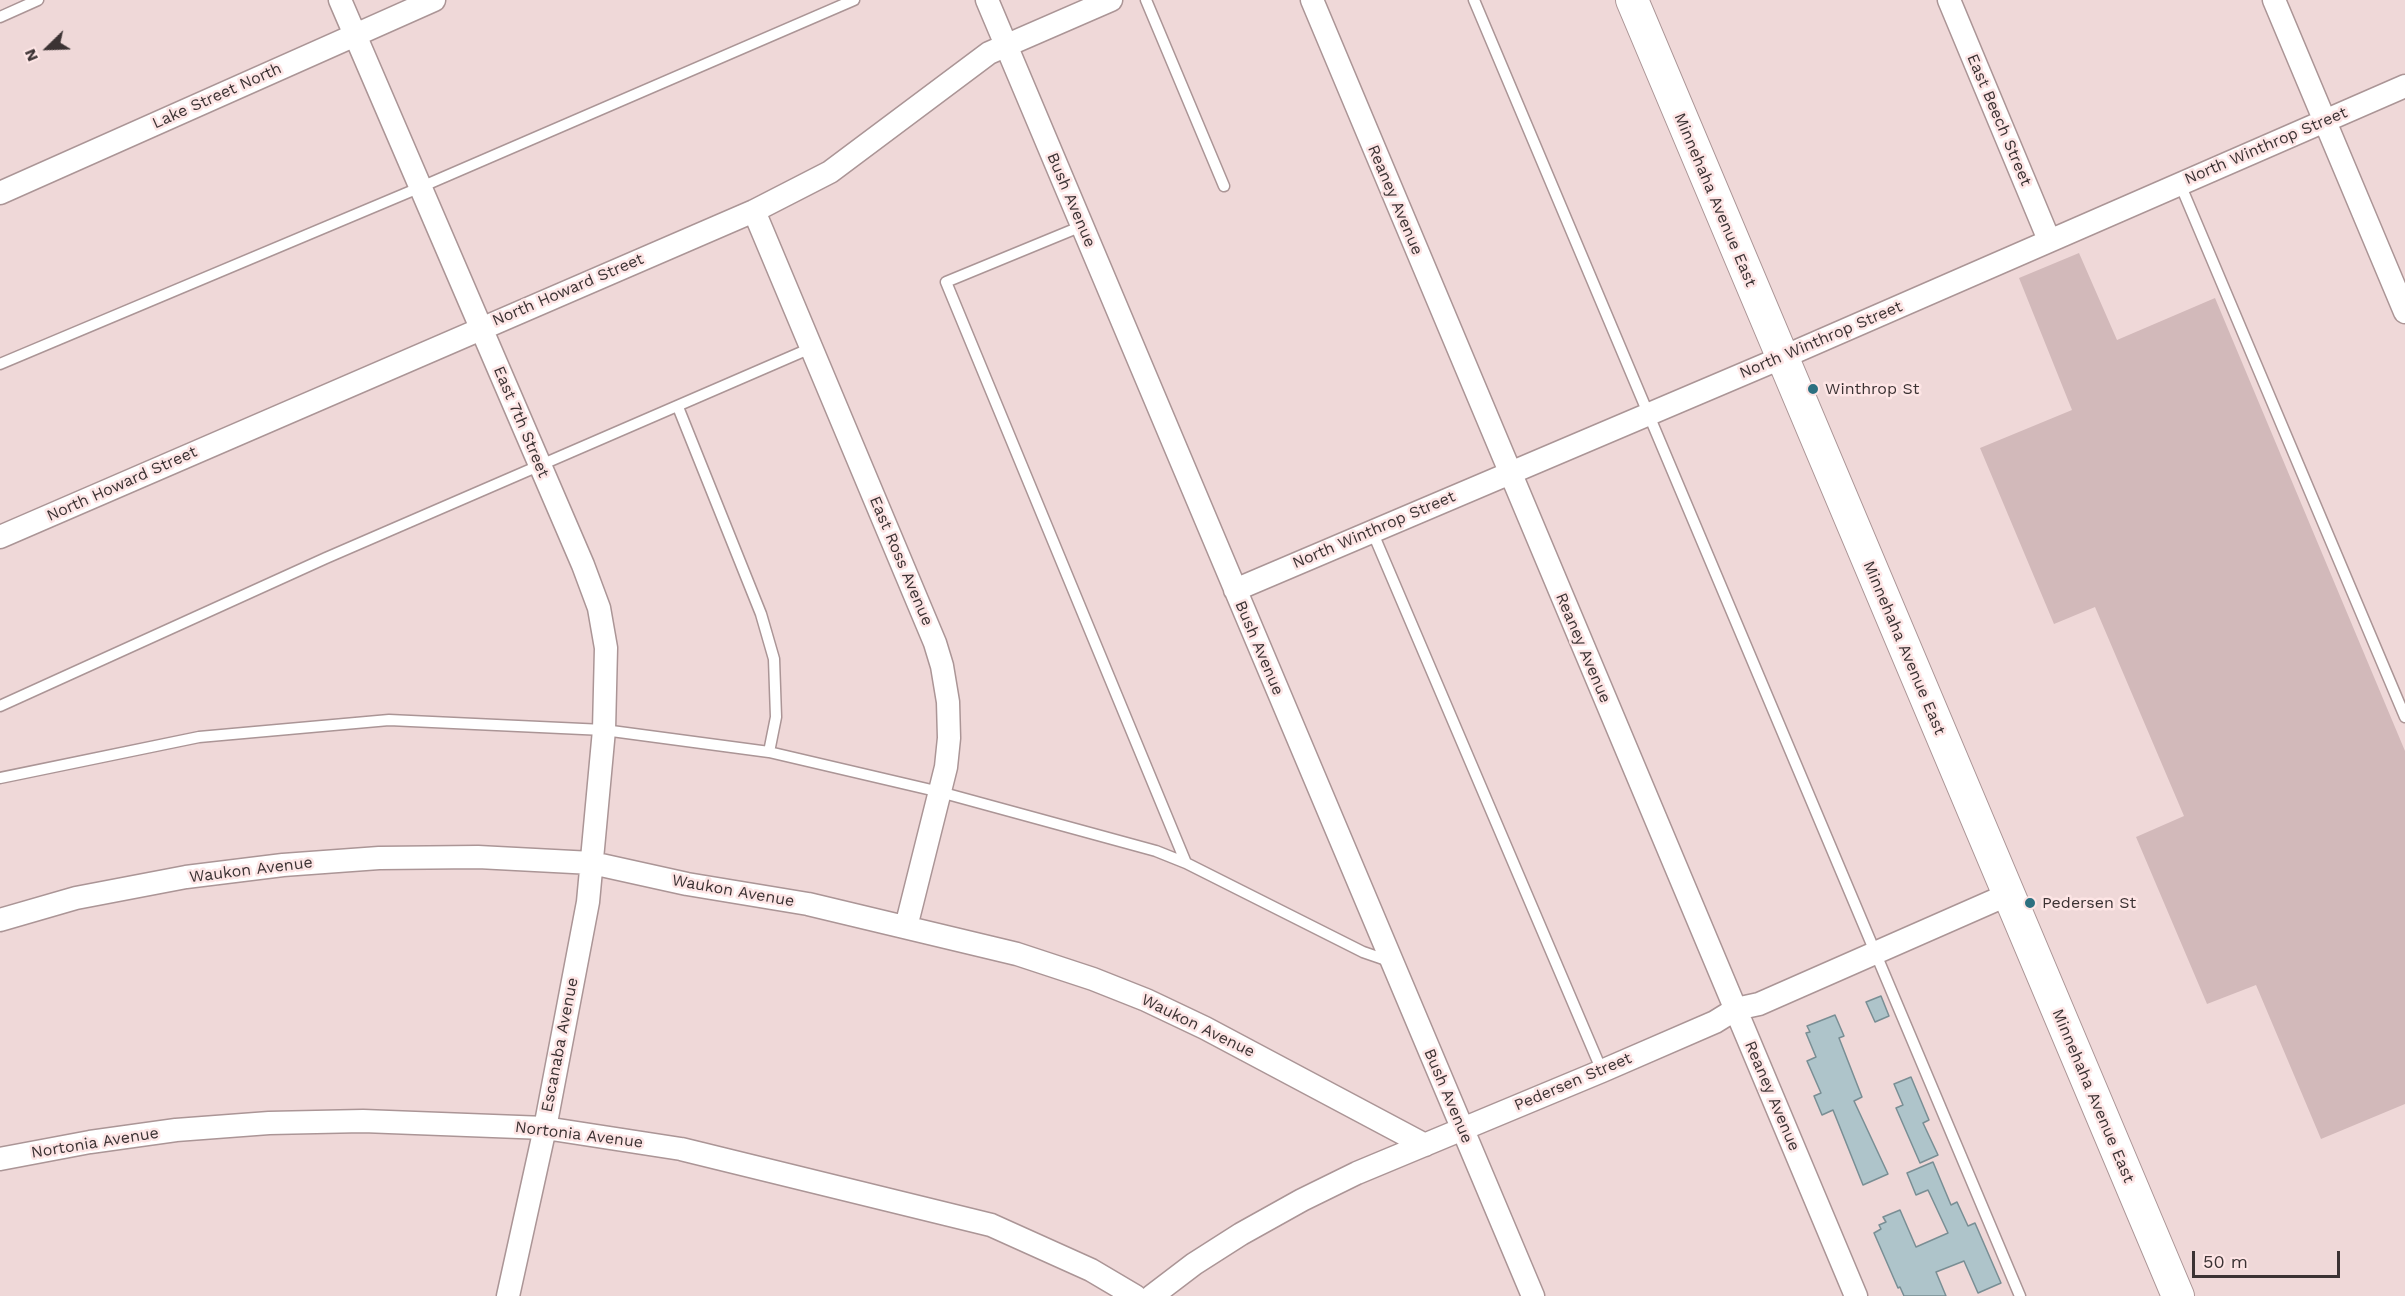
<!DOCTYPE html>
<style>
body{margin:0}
#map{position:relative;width:2405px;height:1296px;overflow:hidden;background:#efd8d8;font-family:"Work Sans",sans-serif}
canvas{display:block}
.north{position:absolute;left:18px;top:18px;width:60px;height:60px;-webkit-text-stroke:4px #fde5e5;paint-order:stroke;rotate:247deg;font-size:16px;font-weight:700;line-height:24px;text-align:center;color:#3b3233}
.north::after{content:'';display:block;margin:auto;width:21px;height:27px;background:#3b3233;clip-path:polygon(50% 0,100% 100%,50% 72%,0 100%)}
.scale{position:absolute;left:2192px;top:1251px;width:148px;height:27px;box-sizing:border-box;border:3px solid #3b3233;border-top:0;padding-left:8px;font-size:18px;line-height:21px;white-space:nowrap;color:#3b3233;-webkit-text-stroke:4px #fde5e5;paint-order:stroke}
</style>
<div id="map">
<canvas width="2405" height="1296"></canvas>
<div class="north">N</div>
<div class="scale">50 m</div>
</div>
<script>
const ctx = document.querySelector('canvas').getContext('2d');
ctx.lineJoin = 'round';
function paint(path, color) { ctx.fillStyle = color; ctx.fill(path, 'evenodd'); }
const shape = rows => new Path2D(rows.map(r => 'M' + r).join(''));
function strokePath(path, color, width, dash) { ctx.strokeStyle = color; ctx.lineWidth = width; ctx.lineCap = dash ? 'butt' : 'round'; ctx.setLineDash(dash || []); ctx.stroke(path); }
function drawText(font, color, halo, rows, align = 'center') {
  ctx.font = font + ' "Work Sans",sans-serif'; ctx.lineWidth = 5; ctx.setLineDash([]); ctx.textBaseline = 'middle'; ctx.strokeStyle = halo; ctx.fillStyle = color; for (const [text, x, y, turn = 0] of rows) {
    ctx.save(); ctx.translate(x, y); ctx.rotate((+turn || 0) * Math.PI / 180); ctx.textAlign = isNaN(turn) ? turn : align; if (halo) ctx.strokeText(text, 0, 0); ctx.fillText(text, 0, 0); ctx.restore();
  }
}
const green = shape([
 [2079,253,2117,340,2215,298,2405,751,2405,1104,2321,1139,2256,985,2207,1004,2136,837,2184,816,2095,607,2054,624,1980,448,2072,410,2019,278]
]);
const building = shape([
 [1881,996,1889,1016,1875,1022,1866,1002,1881,996],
 [1835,1015,1844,1036,1839,1038,1862,1097,1854,1101,1888,1174,1863,1185,1833,1110,1822,1115,1814,1096,1821,1093,1807,1061,1816,1057,1806,1033,1810,1032,1807,1026,1835,1015],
 [1911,1077,1929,1120,1923,1123,1938,1155,1920,1163,1896,1108,1903,1105,1894,1084,1911,1077],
 [1933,1162,1951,1205,1957,1202,1968,1226,1975,1223,2001,1283,1978,1293,1964,1261,1936,1272,1946,1296,1904,1296,1900,1287,1898,1288,1874,1233,1881,1229,1879,1225,1886,1222,1883,1217,1900,1210,1916,1247,1948,1233,1928,1190,1916,1195,1907,1173,1933,1162]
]);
const service = shape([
 [1146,0,1224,186],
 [1474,0,2020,1296],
 [0,17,38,0],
 [2180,184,2405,717],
 [1082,226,946,282,1186,863],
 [0,364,421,187,854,0],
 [678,407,761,614,774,659,776,717,769,752],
 [1372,531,1602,1071],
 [0,706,326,558,811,348],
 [0,778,199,737,389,720,604,730,769,752,940,792,1156,851,1186,863,1363,952,1392,962]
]);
const minor = shape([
 [340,0,583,565,599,608,606,648,604,730,588,902,545,1128,508,1296],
 [987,0,1533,1296],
 [1312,0,1856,1296],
 [1949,0,2049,240],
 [2274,0,2405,312],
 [0,193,434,0],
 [754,211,935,643,942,666,948,702,949,738,946,767,906,927],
 [0,537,754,211,830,172,989,53,1111,0],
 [1235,590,1781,358,2405,86],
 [0,920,76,898,186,877,283,865,379,858,478,857,592,863,687,884,808,904,1017,954,1093,979,1146,1000,1205,1028,1425,1145],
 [0,1159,90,1142,176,1130,269,1123,363,1121,545,1128,681,1149,991,1225,1091,1270,1135,1296],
 [1152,1296,1194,1264,1241,1234,1302,1200,1357,1173,1602,1071,1715,1022,1736,1009,1759,1004,2007,895]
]);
const secondary = shape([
 [1632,0,2178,1296]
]);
const markers = [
 [1813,389,6,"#2c7080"],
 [2030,903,6,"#2c7080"]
];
const streetNames = [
 ["Lake Street North",217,96,-24],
 ["East Beech Street",1999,120,67],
 ["North Winthrop Street",2266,146,-23],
 ["Bush Avenue",1071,200,67],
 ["Reaney Avenue",1395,200,67],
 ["Minnehaha Avenue East",1715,200,67],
 ["North Howard Street",568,290,-23],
 ["North Winthrop Street",1821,340,-23],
 ["East 7th Street",521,422,67],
 ["North Howard Street",122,484,-24],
 ["North Winthrop Street",1374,530,-23],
 ["East Ross Avenue",901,561,67],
 ["Bush Avenue",1259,648,67],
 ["Reaney Avenue",1583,648,67],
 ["Minnehaha Avenue East",1904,648,67],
 ["Waukon Avenue",251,870,-7],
 ["Waukon Avenue",733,891,10],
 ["Waukon Avenue",1198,1026,26],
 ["Escanaba Avenue",560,1045,-79],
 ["Pedersen Street",1573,1082,-23],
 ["Bush Avenue",1448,1096,67],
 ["Reaney Avenue",1772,1096,67],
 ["Minnehaha Avenue East",2093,1096,67],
 ["Nortonia Avenue",579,1135,7],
 ["Nortonia Avenue",95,1143,-9]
];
const poiNames = [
 ["Winthrop St",1825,389],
 ["Pedersen St",2042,903]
];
paint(green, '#d2b9ba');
paint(building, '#aec4ca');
strokePath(building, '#798e94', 1.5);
strokePath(service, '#ab9596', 13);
strokePath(minor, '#ab9596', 25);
strokePath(secondary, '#ab9596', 34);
strokePath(service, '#fff', 10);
strokePath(minor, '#fff', 22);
strokePath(secondary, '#fff', 32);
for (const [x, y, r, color] of markers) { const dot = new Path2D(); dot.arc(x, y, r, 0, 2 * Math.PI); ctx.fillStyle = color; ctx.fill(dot); strokePath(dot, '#fde5e5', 2); }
drawText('16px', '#3b3233', '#fde5e5', streetNames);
drawText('16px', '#3b3233', '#fde5e5', poiNames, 'left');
</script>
